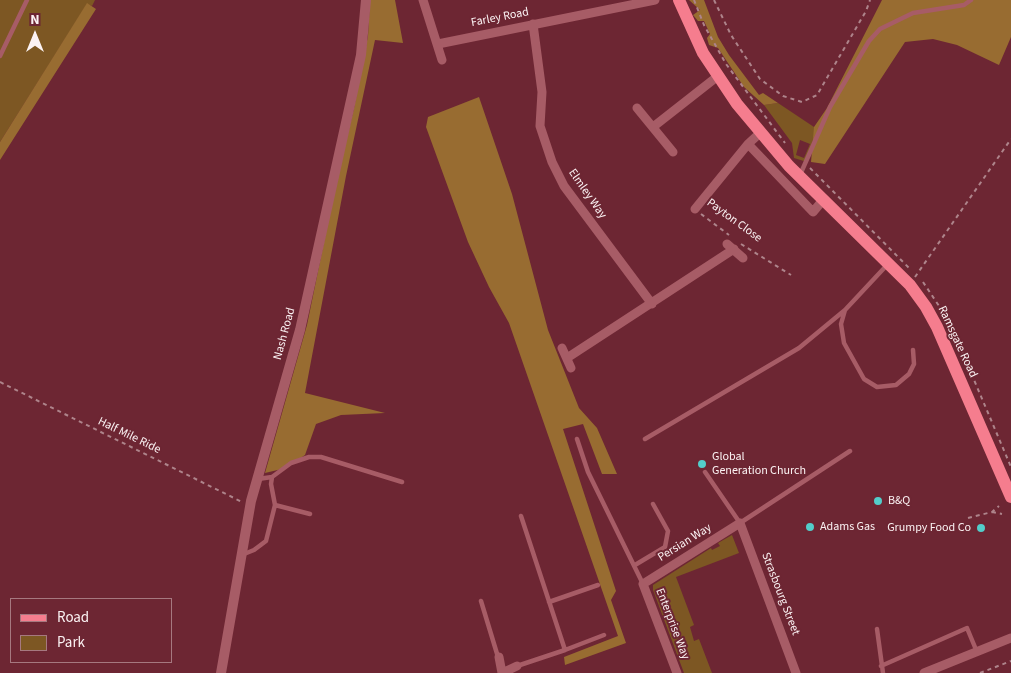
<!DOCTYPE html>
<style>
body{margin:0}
#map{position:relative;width:1011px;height:673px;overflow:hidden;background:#6d2633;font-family:"Source Sans 3",sans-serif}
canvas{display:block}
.legend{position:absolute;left:10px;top:598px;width:162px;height:65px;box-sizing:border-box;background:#6d2633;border:1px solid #a67880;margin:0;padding:6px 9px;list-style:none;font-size:15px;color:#fbf2f3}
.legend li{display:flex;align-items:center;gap:10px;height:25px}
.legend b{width:25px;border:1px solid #a67880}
.north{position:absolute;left:10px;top:10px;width:50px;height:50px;-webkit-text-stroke:4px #6d2633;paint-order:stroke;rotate:0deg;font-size:14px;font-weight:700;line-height:20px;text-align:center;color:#fbf2f3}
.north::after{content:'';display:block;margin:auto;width:18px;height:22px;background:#fbf2f3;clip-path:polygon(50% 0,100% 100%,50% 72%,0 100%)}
</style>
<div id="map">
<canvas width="1011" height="673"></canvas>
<ul class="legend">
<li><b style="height:6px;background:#f57d8e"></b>Road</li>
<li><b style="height:14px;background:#7d5723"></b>Park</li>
</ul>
<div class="north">N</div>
</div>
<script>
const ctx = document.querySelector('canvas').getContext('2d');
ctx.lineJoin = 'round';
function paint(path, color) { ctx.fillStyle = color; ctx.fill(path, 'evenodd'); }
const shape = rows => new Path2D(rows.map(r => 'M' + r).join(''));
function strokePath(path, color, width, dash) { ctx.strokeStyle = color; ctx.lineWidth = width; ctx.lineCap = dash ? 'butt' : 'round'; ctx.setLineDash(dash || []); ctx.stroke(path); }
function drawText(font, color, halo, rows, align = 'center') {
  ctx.font = font + ' "Source Sans 3",sans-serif'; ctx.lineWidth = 4; ctx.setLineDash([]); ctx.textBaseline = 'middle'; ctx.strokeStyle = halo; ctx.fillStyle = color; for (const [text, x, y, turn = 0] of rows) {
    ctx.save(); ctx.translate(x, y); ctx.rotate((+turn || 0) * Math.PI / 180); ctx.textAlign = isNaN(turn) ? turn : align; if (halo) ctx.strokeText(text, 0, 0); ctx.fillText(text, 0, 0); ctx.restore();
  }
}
const green = shape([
 [0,0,95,0,92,6,87,4,0,142],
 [778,103,814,127,814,137,807,162,794,158,792,143,764,105],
 [800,140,810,144,804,158,796,155],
 [732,535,739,553,676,577,694,625,690,627,694,641,699,639,712,673,684,673,653,590,653,585,711,548,712,550,720,546,718,543]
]);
const forest = shape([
 [370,0,395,0,403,43,375,40,346,176,305,393,385,413,341,415,316,424,305,455,286,468,265,473,307,325,334,193,354,108,368,36],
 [689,0,704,0,718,37,729,55,759,95,763,93,778,103,764,105,744,87,718,48,709,45,707,38,710,34,704,21,698,21,693,15,700,10],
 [882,0,1011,0,1011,37,999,65,957,45,933,39,905,42,825,164,811,162,814,127,827,108],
 [87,3,96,9,0,160,0,142],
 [479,97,512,194,548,330,579,408,597,428,617,474,602,474,583,424,563,429,616,591,611,600,626,643,565,665,564,657,618,636,509,323,489,287,468,242,426,127,428,117]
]);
const path = shape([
 [694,0,704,25,726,64,785,143],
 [714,0,731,35,760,79,783,96,802,102,817,95,866,11,870,0],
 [810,168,911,270],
 [701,214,729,235],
 [741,244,791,275],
 [915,277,1011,139],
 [923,282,949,321,1011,467],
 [0,382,242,502],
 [992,512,1002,514],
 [968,518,992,512,999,506],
 [980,673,1011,661]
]);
const service = shape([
 [0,56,27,0],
 [800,175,830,107,869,41,880,29,913,13,964,5,971,0],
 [887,265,845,310,841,324,844,343,864,379,877,387,896,385,909,374,914,364,913,350],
 [577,439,588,472,643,584],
 [645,439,799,348,845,310],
 [705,472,740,523,850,451],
 [272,477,271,484,275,505,310,514],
 [258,479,272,477,291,463,309,457,321,457,402,482],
 [244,554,254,550,266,541,275,505],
 [635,565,665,547,668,531,653,504],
 [481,601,498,657],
 [549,602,598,585],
 [877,629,883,673],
 [565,650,604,635],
 [517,666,565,650,521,516],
 [881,666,967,628,977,652]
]);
const minor = shape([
 [423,0,442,60],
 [533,24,542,92,540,126,552,162,564,186,652,304],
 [438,44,655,0],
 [637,108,673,152],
 [653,127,718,76],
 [748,144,813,212,823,200],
 [695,209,748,144,760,133],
 [727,244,743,258],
 [562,348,571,368],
 [567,358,734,249],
 [499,657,502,673],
 [502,673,517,666],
 [677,673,643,584,740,523,796,673],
 [924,673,1011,638]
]);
const tertiary = shape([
 [221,673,251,501,300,330,361,55,366,0]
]);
const primary = shape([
 [679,0,703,53,737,104,789,166,910,285,926,307,937,327,1011,497]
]);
const markers = [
 [702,464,5,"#53cdca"],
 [878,501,5,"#53cdca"],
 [810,527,5,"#53cdca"],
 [981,528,5,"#53cdca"]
];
const streetNames = [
 ["Farley Road",500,18,-11],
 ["Elmley Way",587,194,55],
 ["Payton Close",734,221,36],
 ["Nash Road",285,334,-75],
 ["Ramsgate Road",957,342,65],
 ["Half Mile Ride",129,436,26],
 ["Persian Way",685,543,-32],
 ["Strasbourg Street",780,594,69],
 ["Enterprise Way",672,624,69]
];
const poiNames = [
 ["Global",712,457],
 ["Generation Church",712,471],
 ["B&Q",888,501],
 ["Adams Gas",820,527],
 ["Grumpy Food Co",971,528,"right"]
];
paint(green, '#7d5723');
paint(forest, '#986c31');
strokePath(path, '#ae848b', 2, [4, 4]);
strokePath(service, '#a75c66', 4.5);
strokePath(minor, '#a75c66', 9);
strokePath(tertiary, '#a75c66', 10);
strokePath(primary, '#f57d8e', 12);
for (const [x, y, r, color] of markers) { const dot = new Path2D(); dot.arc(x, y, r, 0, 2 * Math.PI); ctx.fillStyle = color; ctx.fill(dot); strokePath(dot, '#6d2633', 2); }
drawText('12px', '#fbf2f3', '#6d2633', streetNames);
drawText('12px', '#fbf2f3', '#6d2633', poiNames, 'left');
</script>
